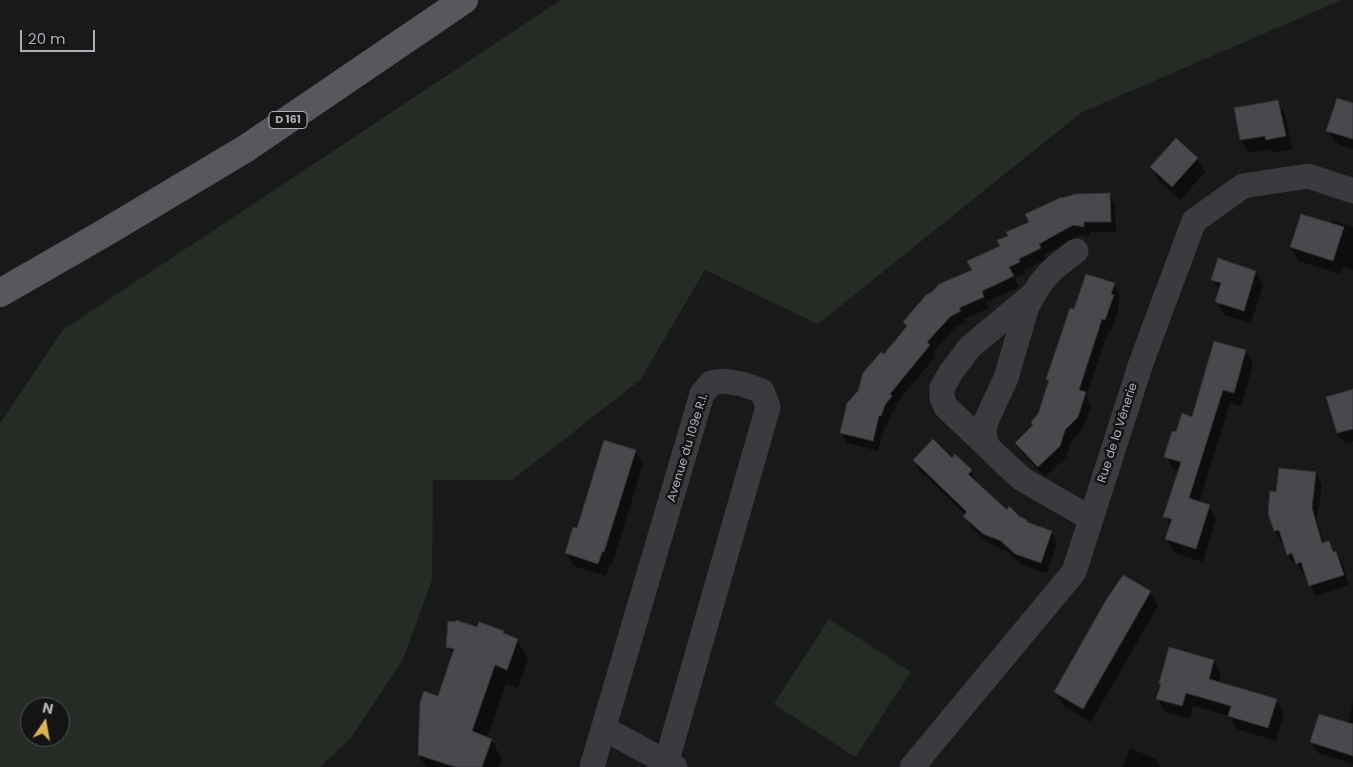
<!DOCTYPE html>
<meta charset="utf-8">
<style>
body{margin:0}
#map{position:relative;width:1353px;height:767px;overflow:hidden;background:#19191a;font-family:Poppins,sans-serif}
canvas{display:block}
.north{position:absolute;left:20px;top:697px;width:50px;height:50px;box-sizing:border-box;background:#141415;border:1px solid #515256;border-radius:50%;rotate:12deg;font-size:14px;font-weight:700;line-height:20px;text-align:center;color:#acb0b8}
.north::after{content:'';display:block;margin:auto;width:18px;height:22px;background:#dcb24f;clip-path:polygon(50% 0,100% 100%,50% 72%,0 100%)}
.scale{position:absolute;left:20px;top:30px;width:75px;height:22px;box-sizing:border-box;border:2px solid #acb0b8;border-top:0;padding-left:6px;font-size:15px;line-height:18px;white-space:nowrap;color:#acb0b8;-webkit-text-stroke:4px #141415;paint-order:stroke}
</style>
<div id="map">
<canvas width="1353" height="767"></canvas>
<div class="north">N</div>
<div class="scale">20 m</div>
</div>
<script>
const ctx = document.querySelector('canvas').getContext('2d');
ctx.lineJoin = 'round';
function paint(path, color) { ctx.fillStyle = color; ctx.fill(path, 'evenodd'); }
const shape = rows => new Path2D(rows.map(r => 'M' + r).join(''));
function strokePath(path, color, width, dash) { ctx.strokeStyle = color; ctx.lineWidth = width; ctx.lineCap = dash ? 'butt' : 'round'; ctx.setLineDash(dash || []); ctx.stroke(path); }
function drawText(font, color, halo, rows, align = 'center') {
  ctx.font = font + ' Poppins,sans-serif'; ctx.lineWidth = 5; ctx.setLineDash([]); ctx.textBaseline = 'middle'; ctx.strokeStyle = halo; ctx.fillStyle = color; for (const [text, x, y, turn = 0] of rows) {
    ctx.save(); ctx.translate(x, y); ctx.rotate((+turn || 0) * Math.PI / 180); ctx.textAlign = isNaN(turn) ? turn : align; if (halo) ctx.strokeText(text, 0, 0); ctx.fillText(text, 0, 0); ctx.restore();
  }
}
const green = shape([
 [561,0,1342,0,1082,112,818,324,705,270,640,380,512,480,433,480,432,580,403,659,351,738,320,767,0,767,0,423,63,330],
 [30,707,60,707,60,737,30,737],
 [829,619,911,672,855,757,774,704]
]);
const shadow = shape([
 [1277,101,1285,114,1292,149,1274,153,1272,149,1249,153,1241,140,1235,109],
 [1353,105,1353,149,1335,143,1328,130],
 [1197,159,1205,172,1180,200,1159,181,1151,167],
 [1109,194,1115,205,1116,232,1090,232,1090,237,1080,235,1044,255,1046,259,1024,270,1025,273,1014,278,1019,287,986,302,989,308,964,319,966,322,957,326,933,352,935,357,895,405,897,407,890,416,887,426,885,425,878,451,847,443,841,432,859,392,884,356,907,328,904,322,974,271],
 [1331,220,1353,227,1353,270,1343,267,1340,274,1299,261,1291,247,1329,224],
 [1256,272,1263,285,1251,323,1224,315,1217,302,1220,292,1212,280],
 [1114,285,1120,296,1118,305,1119,307,1112,330,1109,329,1086,396,1091,405,1083,428,1071,442,1066,457,1045,477,1023,454,1016,443,1034,426,1039,414,1049,383,1047,379,1075,311],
 [1245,351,1253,364,1241,406,1230,403,1199,503,1209,506,1216,519,1203,562,1174,553,1167,539,1171,527,1165,516,1179,471,1173,470,1166,456,1177,434,1193,418],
 [1353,390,1353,441,1344,443,1338,433],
 [635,451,643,464,612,565,610,564,606,576,574,566,566,553,578,529],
 [914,460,952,460,971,471,977,482,976,483,1007,512,1027,521,1028,524,1051,532,1057,543,1047,573,1022,565,1008,552,990,544,971,527,966,515,920,471],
 [1316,474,1322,484,1317,519,1324,544,1329,542,1335,553,1336,552,1342,562,1349,585,1316,596,1310,586,1306,573,1303,574,1297,563,1294,564,1288,554,1283,540,1281,541,1275,531,1270,512,1277,494],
 [1124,577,1150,592,1158,606,1091,722,1063,705,1055,692],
 [478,629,503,632,505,636,517,640,528,659,518,688,506,684,487,738,491,740,502,759,499,767,426,767,419,755,453,656,448,646],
 [1170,649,1214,661,1221,675,1219,683,1276,700,1284,713,1276,741,1237,729,1229,716,1193,706,1189,719,1165,712,1158,699,1162,685,1160,683],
 [1353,702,1353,764,1318,753,1312,742,1348,724],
 [1130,748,1156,759,1161,767,1123,767]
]);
const building = shape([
 [1337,98,1353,103,1353,139,1326,131,1337,98],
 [1278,100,1286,136,1266,140,1265,136,1240,140,1234,108,1278,100],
 [1176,138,1198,158,1172,187,1150,167,1176,138],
 [1110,193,1111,222,1084,222,1084,227,1073,225,1039,244,1041,248,1019,259,1020,262,1009,267,1014,276,982,291,984,297,959,308,961,311,951,316,927,342,930,345,890,394,892,396,885,405,881,416,879,416,873,441,840,433,847,403,858,391,863,373,881,352,884,354,907,326,903,322,926,295,932,292,939,284,972,270,967,261,1000,246,997,240,1008,236,1006,232,1029,222,1025,214,1060,198,1066,197,1075,194,1110,193],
 [1301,214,1344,227,1333,261,1290,247,1301,214],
 [1218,258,1256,271,1244,311,1215,302,1221,283,1211,280,1218,258],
 [1086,274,1115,283,1111,294,1114,295,1105,320,1102,319,1079,390,1086,392,1078,417,1065,430,1060,446,1038,467,1015,443,1033,425,1031,422,1038,414,1049,380,1046,379,1070,308,1074,309,1086,274],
 [1214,341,1246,350,1234,393,1223,390,1189,498,1210,505,1196,549,1165,539,1172,519,1163,517,1181,462,1164,457,1172,431,1176,432,1182,413,1192,417,1214,341],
 [1353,389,1353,429,1337,433,1326,397,1353,389],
 [933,439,952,458,955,454,972,470,968,474,1007,510,1009,506,1019,516,1027,520,1027,522,1052,531,1041,563,1015,554,1001,541,983,534,963,516,967,512,913,460,933,439],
 [604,440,636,450,604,552,602,552,598,564,565,553,573,527,577,528,604,440],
 [1279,468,1316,472,1312,508,1322,543,1329,541,1333,552,1336,551,1344,575,1309,586,1301,562,1296,564,1292,553,1287,555,1279,530,1274,531,1268,513,1270,491,1276,492,1279,468],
 [1123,575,1151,591,1083,709,1054,692,1106,600,1123,575],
 [456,620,477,627,479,622,504,631,503,633,518,639,507,670,495,665,472,731,492,739,482,767,455,767,418,755,420,702,424,691,438,696,454,649,446,647,448,621,455,622,456,620],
 [1169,647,1214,660,1209,679,1277,699,1268,728,1228,716,1231,706,1186,693,1182,706,1156,699,1161,684,1159,683,1169,647],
 [1319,714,1353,724,1353,756,1310,742,1319,714]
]);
const minor = shape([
 [1076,251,1059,264,1050,272,1040,284,1027,306,1006,378,987,419,984,429,985,438,987,446,996,455,1022,479,1090,518],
 [987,446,946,407,942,398,942,388,951,372,970,347,1031,296],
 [605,729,675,767],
 [592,767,702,394,711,383,723,381,742,384,762,391,768,407,665,767],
 [912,767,1074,572,1141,363,1194,221,1243,186,1308,176,1353,191]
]);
const primary = shape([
 [0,293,106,232,245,149,464,0]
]);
const shields = [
 [288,120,38]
];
const shieldNames = [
 ["D 161",288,120]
];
const streetNames = [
 ["Rue de la Vénerie",1118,433,-72],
 ["Avenue du 109e R.I.",688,448,-73]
];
paint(green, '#252c26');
paint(shadow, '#0007');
paint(building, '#48494c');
strokePath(building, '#333336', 1);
strokePath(minor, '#3a3b3f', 25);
strokePath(primary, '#56585d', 28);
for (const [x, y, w] of shields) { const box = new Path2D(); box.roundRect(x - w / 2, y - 8.5, w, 17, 4); ctx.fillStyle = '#141415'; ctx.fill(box); strokePath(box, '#acb0b8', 1); }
drawText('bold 11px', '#acb0b8', null, shieldNames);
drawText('12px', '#acb0b8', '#141415', streetNames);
</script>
